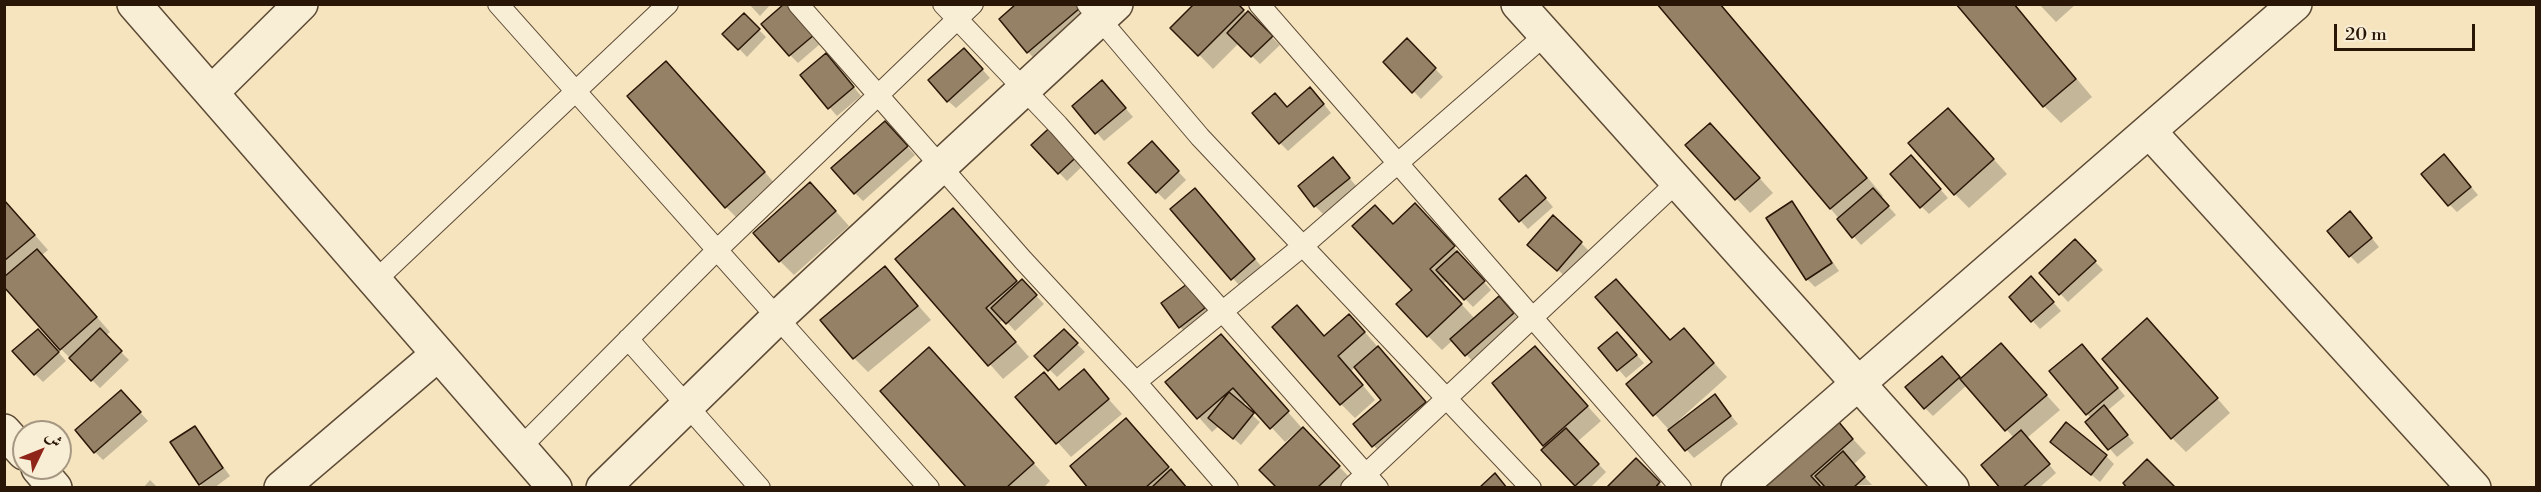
<!DOCTYPE html>
<meta charset="utf-8">
<style>
body{margin:0}
#map{position:relative;width:2541px;height:492px;overflow:hidden;background:#f5e4be;font-family:"Libre Bodoni",Amiri,serif}
canvas{display:block}
.frame{position:absolute;inset:0;border:6px solid #2a1607;pointer-events:none}
.north{position:absolute;left:12px;top:420px;width:60px;height:60px;box-sizing:border-box;background:#f8edd5;border:2px solid #a69783;border-radius:50%;rotate:47deg;font-size:16px;font-weight:700;line-height:24px;text-align:center;color:#2a1607}
.north::after{content:'';display:block;margin:auto;width:21px;height:27px;background:#8f2418;clip-path:polygon(50% 0,100% 100%,50% 72%,0 100%)}
.scale{position:absolute;left:2334px;top:24px;width:141px;height:27px;box-sizing:border-box;border:3px solid #2a1607;border-top:0;padding-left:8px;font-size:18px;line-height:21px;white-space:nowrap;color:#2a1607;-webkit-text-stroke:4px #f8edd5;paint-order:stroke}
</style>
<div id="map">
<canvas width="2541" height="492"></canvas>
<div class="frame"></div>
<div class="north">ش</div>
<div class="scale">20 m</div>
</div>
<script>
const ctx = document.querySelector('canvas').getContext('2d');
ctx.lineJoin = 'round';
function paint(path, color) { ctx.fillStyle = color; ctx.fill(path, 'evenodd'); }
const shape = rows => new Path2D(rows.map(r => 'M' + r).join(''));
function strokePath(path, color, width, dash) { ctx.strokeStyle = color; ctx.lineWidth = width; ctx.lineCap = dash ? 'butt' : 'round'; ctx.setLineDash(dash || []); ctx.stroke(path); }
const shadow = shape([
 [749,4,771,4,760,16],
 [1078,4,1093,22,1042,66,1028,52],
 [1236,4,1280,45,1260,64,1239,43,1213,69,1173,28],
 [1659,4,1721,4,1883,196,1881,198,1896,215,1861,245],
 [2014,4,2092,97,2061,123,2044,106],
 [2039,4,2076,4,2056,22],
 [786,5,820,44,798,63,790,55],
 [744,15,766,37,747,57,725,34],
 [1407,40,1443,77,1421,99,1385,62],
 [972,58,990,78,956,108,948,101],
 [834,63,861,96,837,116,802,76],
 [680,77,778,187,740,221,726,207],
 [1110,90,1133,117,1104,141,1074,106],
 [1318,97,1331,113,1288,151,1280,143,1288,108],
 [1962,124,2007,174,1969,208,1955,194],
 [893,131,915,155,863,201,855,193],
 [1724,139,1773,193,1750,213,1687,145],
 [1152,143,1186,180,1165,200,1157,192],
 [1033,145,1092,157,1067,181],
 [1333,159,1357,187,1323,214,1315,206],
 [2452,164,2478,195,2457,212,2450,205],
 [1919,165,1948,198,1929,214,1921,206],
 [1534,185,1553,207,1528,229,1501,199],
 [1195,190,1268,274,1246,293,1172,209],
 [824,198,849,226,794,275,780,261],
 [4,200,48,250,42,255,110,332,105,336,129,360,100,388,61,349,4,276],
 [1792,203,1839,271,1815,287,1807,279],
 [1429,219,1491,290,1473,307,1447,280,1443,284,1475,319,1507,305,1521,322,1474,363,1453,340,1442,350,1428,336,1393,226],
 [2358,221,2379,247,2358,264,2350,256],
 [967,224,1019,284,1022,281,1044,304,1015,331,1004,319,999,323,1029,357,1003,379,897,259],
 [2075,241,2103,270,2068,302,2041,273],
 [1581,243,1589,251,1566,277,1537,252],
 [885,268,931,320,868,372,854,358],
 [2039,286,2061,311,2040,329,2011,297],
 [1195,294,1212,317,1188,335,1180,327],
 [1311,321,1325,337,1363,330,1439,417,1388,460,1374,446,1383,400,1355,367,1351,371,1375,400,1355,418,1341,404],
 [1684,330,1727,377,1679,420,1680,422,1715,396,1738,424,1694,458,1628,384,1654,362],
 [1064,331,1085,352,1057,377,1036,356],
 [2161,334,2230,413,2186,452,2172,438],
 [1221,336,1301,427,1353,481,1346,488,1279,488,1298,433,1297,432,1285,442,1247,401,1242,406,1260,422,1241,445,1219,426,1212,432,1167,382],
 [46,338,66,361,43,382,35,374],
 [1625,342,1644,363,1626,378,1600,348],
 [2001,345,2060,410,2027,438,2056,473,2039,488,2002,488,2014,438,1967,385,1933,416,1925,408,1950,365,1962,380],
 [1535,348,1601,421,1577,442,1606,472,1590,488,1578,488,1543,451,1547,447,1544,445],
 [929,349,1050,481,1043,488,969,488],
 [2090,354,2125,396,2107,411,2134,443,2117,457,2087,422,2091,418,2087,414],
 [1083,371,1122,414,1071,457,1017,397,1044,374,1060,391],
 [129,400,148,421,103,460,95,452],
 [1838,423,1866,453,1853,465,1872,485,1764,488],
 [195,428,230,476,214,488,204,488,200,484],
 [1140,434,1186,488,1090,488],
 [2052,442,2106,456,2114,464,2100,482],
 [1636,460,1664,488,1608,488],
 [150,480,158,488,143,488]
]);
const building = shape([
 [784,4,788,4,814,35,789,56,761,24,784,4],
 [1016,4,1078,4,1080,8,1027,53,999,19,1016,4],
 [1194,4,1238,4,1244,10,1198,56,1170,28,1194,4],
 [1657,4,1720,4,1867,178,1830,209,1657,4],
 [1956,4,2014,4,2076,79,2043,107,1956,4],
 [1248,11,1273,36,1251,57,1227,33,1248,11],
 [744,13,760,29,738,50,722,34,744,13],
 [1407,38,1436,68,1412,93,1383,62,1407,38],
 [964,48,983,69,947,102,928,80,964,48],
 [826,53,854,87,828,109,800,75,826,53],
 [666,61,765,172,725,208,627,96,666,61],
 [1102,80,1126,108,1095,134,1072,106,1102,80],
 [1310,87,1324,104,1279,144,1252,113,1275,93,1287,107,1310,87],
 [1948,108,1994,159,1954,195,1908,143,1948,108],
 [1059,119,1086,148,1058,174,1031,145,1059,119],
 [885,121,908,146,854,194,831,168,885,121],
 [1710,123,1760,178,1735,200,1685,145,1710,123],
 [1152,141,1179,171,1156,193,1128,163,1152,141],
 [2444,154,2471,187,2448,206,2421,174,2444,154],
 [1911,155,1941,189,1920,208,1890,174,1911,155],
 [1333,157,1350,178,1314,207,1298,186,1333,157],
 [1526,175,1546,198,1519,222,1499,199,1526,175],
 [810,182,836,211,779,262,753,233,810,182],
 [1195,188,1255,259,1231,280,1170,209,1195,188],
 [1873,188,1889,206,1852,238,1837,219,1873,188],
 [4,200,35,235,4,261,4,200],
 [1792,201,1832,263,1806,280,1766,218,1792,201],
 [1415,203,1455,246,1430,269,1462,304,1427,337,1396,304,1412,290,1352,226,1375,205,1393,224,1415,203],
 [953,208,1017,281,986,308,1016,342,988,366,895,259,953,208],
 [2350,211,2372,238,2349,257,2327,231,2350,211],
 [1553,215,1582,242,1557,271,1527,245,1553,215],
 [2075,239,2096,261,2059,295,2039,273,2075,239],
 [37,249,97,317,60,350,4,287,4,277,37,249],
 [1457,251,1485,281,1464,300,1436,270,1457,251],
 [885,266,918,306,853,359,820,320,885,266],
 [2031,276,2054,302,2031,322,2009,297,2031,276],
 [1022,279,1037,295,1006,324,991,308,1022,279],
 [1616,279,1670,340,1684,328,1714,363,1653,416,1626,384,1652,362,1595,297,1616,279],
 [1187,284,1205,308,1179,328,1161,303,1187,284],
 [1499,296,1514,313,1465,356,1450,339,1499,296],
 [1297,305,1324,336,1349,314,1365,332,1338,356,1363,385,1340,405,1272,327,1297,305],
 [2147,318,2218,398,2171,439,2102,359,2147,318],
 [100,328,122,351,91,381,69,358,100,328],
 [38,329,59,352,34,375,12,351,38,329],
 [1064,329,1078,343,1048,371,1034,356,1064,329],
 [1617,332,1637,355,1617,371,1598,348,1617,332],
 [1221,334,1289,411,1270,429,1233,388,1197,419,1165,382,1221,334],
 [2001,343,2047,395,2005,431,1960,379,2001,343],
 [2082,344,2118,388,2086,415,2049,371,2082,344],
 [1378,346,1426,402,1372,447,1353,424,1381,400,1354,367,1378,346],
 [1535,346,1588,406,1543,446,1492,383,1535,346],
 [929,347,1034,463,1006,488,967,488,880,391,929,347],
 [1942,356,1960,377,1924,409,1905,387,1942,356],
 [1084,369,1109,399,1056,444,1015,397,1044,372,1059,390,1084,369],
 [121,390,141,412,94,453,75,430,121,390],
 [1229,392,1254,413,1233,439,1208,418,1229,392],
 [1715,394,1731,416,1685,451,1668,430,1715,394],
 [2104,405,2128,435,2108,450,2085,422,2104,405],
 [1126,418,1169,467,1145,488,1088,488,1070,466,1126,418],
 [1838,421,1853,439,1811,476,1822,488,1762,488,1838,421],
 [2066,422,2107,455,2091,475,2050,442,2066,422],
 [195,426,223,468,199,485,170,442,195,426],
 [1303,427,1340,466,1317,488,1277,488,1259,470,1303,427],
 [1566,428,1599,464,1575,486,1541,450,1566,428],
 [2021,430,2050,464,2022,488,2000,488,1981,465,2021,430],
 [1843,451,1865,477,1853,488,1826,488,1815,476,1843,451],
 [1636,458,1660,482,1655,488,1606,488,1636,458],
 [2147,459,2176,488,2127,488,2123,483,2147,459],
 [1171,469,1187,488,1151,488,1171,469],
 [1495,473,1507,488,1479,488,1495,473]
]);
const service = shape([
 [498,4,929,488],
 [798,4,1023,260,1136,382,1228,488],
 [943,4,1058,125,1378,488],
 [1087,4,1200,137,1531,488],
 [1259,4,1681,488],
 [376,280,668,4],
 [628,339,760,488],
 [1136,382,1304,245,1545,35],
 [520,448,717,250,973,4],
 [1351,488,1676,183]
]);
const minor = shape([
 [134,4,555,488],
 [1518,4,1952,488],
 [212,92,301,4],
 [2149,131,2474,488],
 [4,431,24,453],
 [38,468,55,488],
 [281,488,437,355],
 [603,488,777,318,1116,4],
 [1738,488,2295,4]
]);
paint(shadow, '#0003');
paint(building, '#948166');
strokePath(building, '#2a1607', 1.5);
strokePath(service, '#5d4a35', 22);
strokePath(minor, '#5d4a35', 36);
strokePath(service, '#f8edd5', 20);
strokePath(minor, '#f8edd5', 33);
</script>
